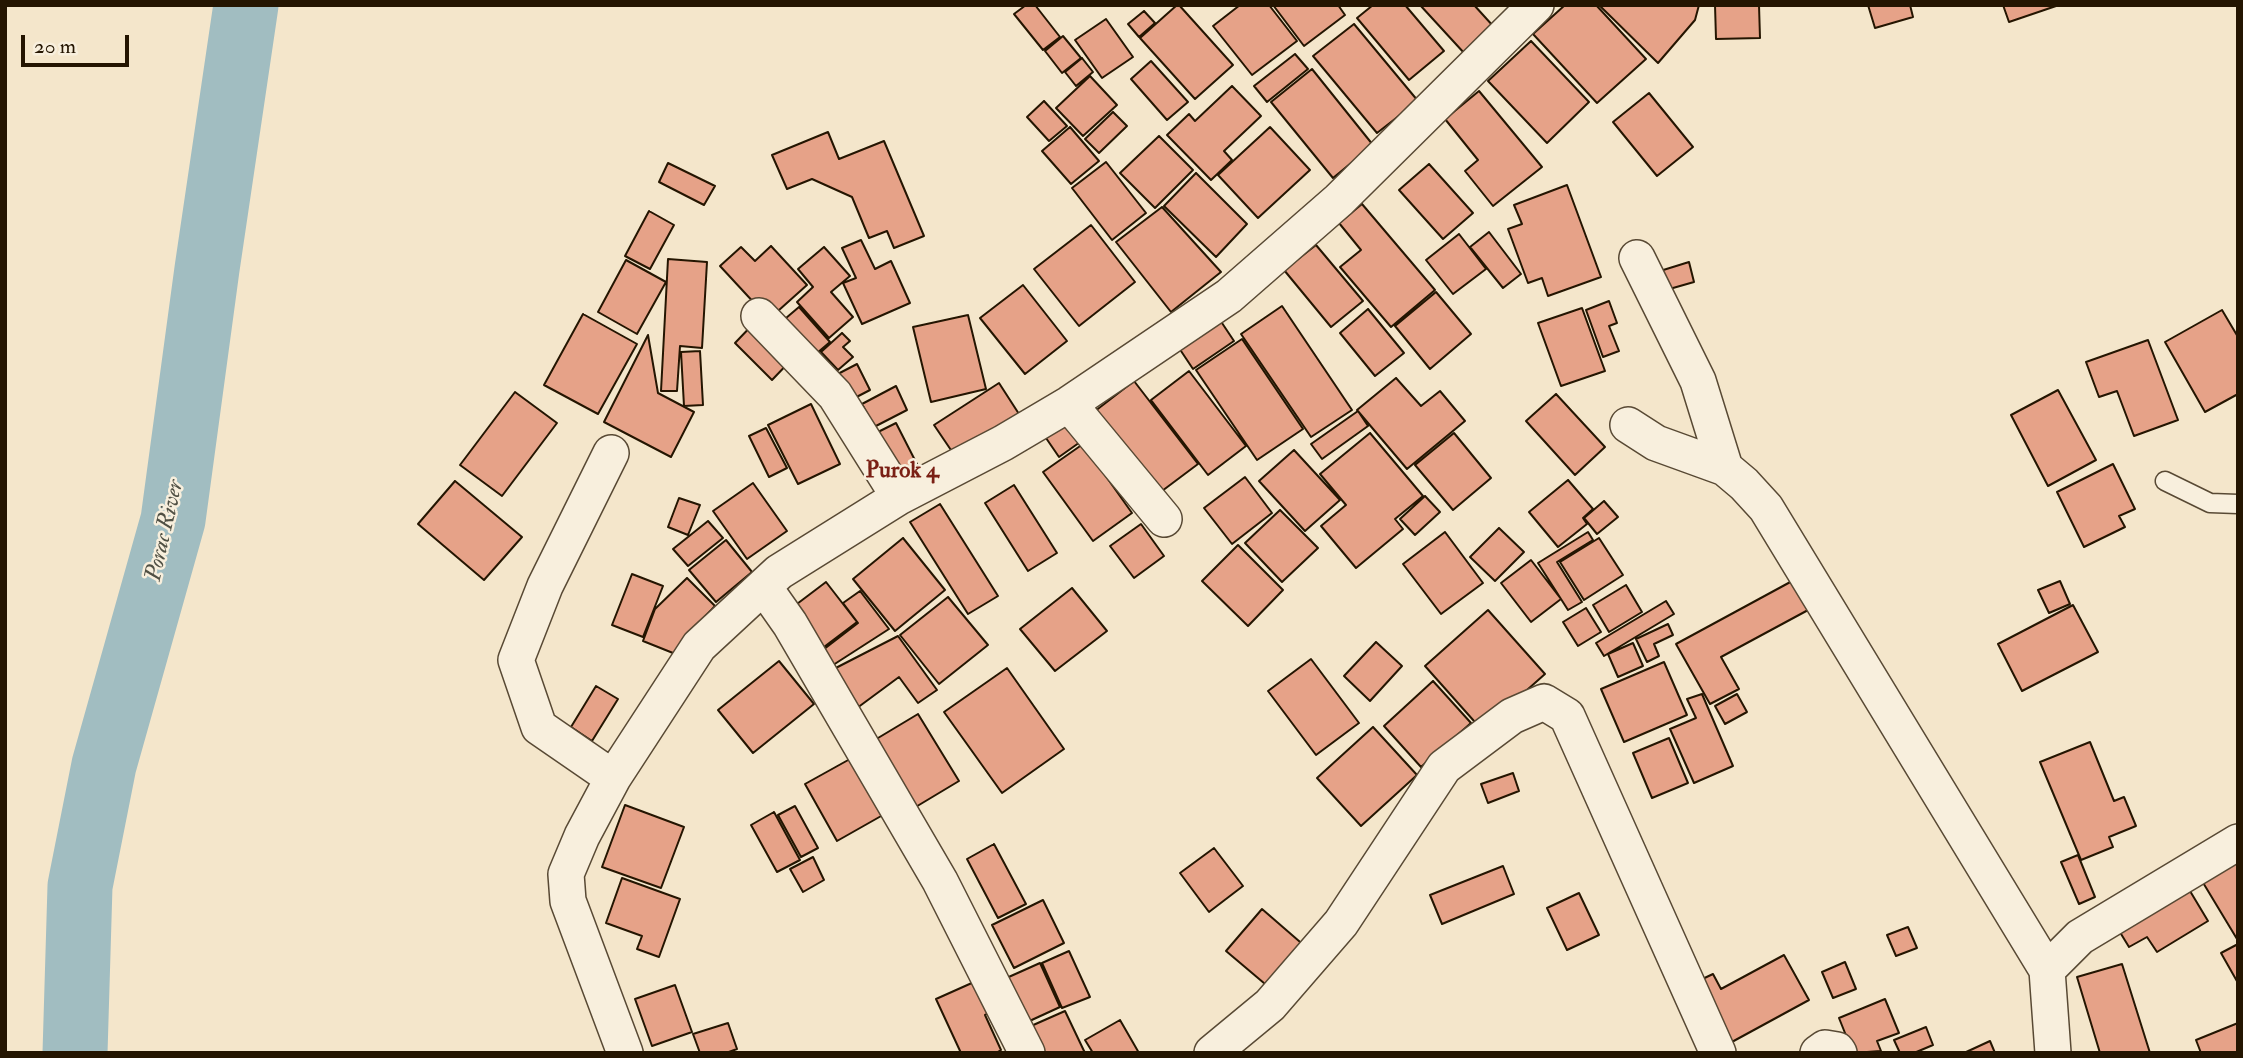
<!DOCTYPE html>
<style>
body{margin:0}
#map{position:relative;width:2243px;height:1058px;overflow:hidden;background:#f4e6cb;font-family:"IM FELL Double Pica",serif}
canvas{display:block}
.frame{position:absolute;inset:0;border:7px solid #241501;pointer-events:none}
.scale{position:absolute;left:21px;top:35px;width:108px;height:32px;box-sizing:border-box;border:4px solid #241501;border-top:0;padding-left:9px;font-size:21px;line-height:24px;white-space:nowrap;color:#241501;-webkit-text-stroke:5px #f8efdd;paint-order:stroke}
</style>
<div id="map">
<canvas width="2243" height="1058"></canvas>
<div class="frame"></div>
<div class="scale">20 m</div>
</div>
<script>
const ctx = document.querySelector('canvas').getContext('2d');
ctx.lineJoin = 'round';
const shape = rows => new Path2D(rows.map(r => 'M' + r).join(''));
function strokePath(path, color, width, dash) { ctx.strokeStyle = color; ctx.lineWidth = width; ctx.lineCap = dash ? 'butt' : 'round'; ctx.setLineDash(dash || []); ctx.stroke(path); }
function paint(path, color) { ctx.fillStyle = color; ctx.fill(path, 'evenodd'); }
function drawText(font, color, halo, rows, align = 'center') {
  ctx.font = font + ' "IM FELL Double Pica",serif'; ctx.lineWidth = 5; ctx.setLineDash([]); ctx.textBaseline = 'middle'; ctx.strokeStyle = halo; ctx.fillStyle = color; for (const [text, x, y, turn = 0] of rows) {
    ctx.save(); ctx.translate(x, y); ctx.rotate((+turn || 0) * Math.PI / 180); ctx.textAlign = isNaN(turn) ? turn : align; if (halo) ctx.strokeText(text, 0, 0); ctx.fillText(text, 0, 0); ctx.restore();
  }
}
const river = shape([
 [75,1053,80,886,104,765,173,520,207,269,246,5]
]);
const building = shape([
 [1026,5,1035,5,1060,37,1043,50,1014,14,1026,5],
 [1177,5,1179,5,1233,65,1195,99,1140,38,1177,5],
 [1240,5,1269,5,1297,41,1252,75,1213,26,1240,5],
 [1273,5,1338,5,1345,15,1304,46,1273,5],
 [1373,5,1405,5,1444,51,1409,80,1357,18,1373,5],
 [1420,5,1474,5,1494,27,1465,54,1420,5],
 [1565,5,1596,5,1646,59,1597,103,1533,34,1565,5],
 [1599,5,1699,5,1695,20,1658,63,1599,5],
 [1715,5,1759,5,1760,38,1716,39,1715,5],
 [1868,5,1910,5,1913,17,1875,28,1868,5],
 [2003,5,2059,5,2009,22,2003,5],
 [1144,11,1155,23,1139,37,1128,24,1144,11],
 [1106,19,1133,57,1102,78,1075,40,1106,19],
 [1354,24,1418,101,1377,133,1313,56,1354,24],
 [1063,36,1081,58,1062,73,1045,51,1063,36],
 [1531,41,1589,102,1547,143,1488,81,1531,41],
 [1295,54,1308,69,1267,102,1254,86,1295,54],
 [1082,58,1093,72,1076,86,1065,72,1082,58],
 [1151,61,1188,102,1167,120,1131,79,1151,61],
 [1312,69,1373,145,1333,178,1271,102,1312,69],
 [1090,76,1117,105,1083,136,1056,108,1090,76],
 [1232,86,1261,116,1224,151,1232,160,1211,180,1167,135,1189,114,1195,121,1232,86],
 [1479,91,1542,167,1493,206,1465,171,1478,160,1445,119,1479,91],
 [1649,93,1693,147,1657,176,1613,122,1649,93],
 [1044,101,1067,126,1049,141,1027,117,1044,101],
 [1113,112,1127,126,1099,153,1085,139,1113,112],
 [1070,127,1099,161,1071,184,1042,151,1070,127],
 [1270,127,1310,170,1258,218,1218,175,1270,127],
 [828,132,839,159,884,141,924,236,894,248,887,231,869,238,852,197,812,179,787,189,772,155,828,132],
 [1159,136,1193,170,1155,208,1120,173,1159,136],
 [1106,162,1146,213,1112,240,1072,188,1106,162],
 [668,163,715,186,704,205,659,182,668,163],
 [1429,164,1473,213,1443,239,1399,190,1429,164],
 [1196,173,1247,224,1216,257,1164,206,1196,173],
 [1567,185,1601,277,1548,296,1542,278,1528,283,1508,229,1522,224,1514,205,1567,185],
 [1362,204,1435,290,1391,327,1340,267,1361,250,1339,223,1362,204],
 [1162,207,1221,272,1171,312,1116,242,1162,207],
 [649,211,674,225,650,269,625,256,649,211],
 [1091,225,1135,282,1079,326,1034,269,1091,225],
 [1489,232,1521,274,1503,288,1470,247,1489,232],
 [1459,234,1486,269,1453,294,1426,260,1459,234],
 [861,240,875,269,891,261,910,303,862,324,843,283,856,278,842,248,861,240],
 [1316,245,1363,301,1331,327,1284,270,1316,245],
 [771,246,807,285,769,319,720,266,741,247,755,261,771,246],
 [824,247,850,276,831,292,853,317,829,338,797,302,813,287,798,269,824,247],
 [668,259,707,262,702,348,680,346,677,391,661,391,668,259],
 [626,260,666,282,637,334,598,312,626,260],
 [1689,262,1694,282,1666,290,1660,271,1689,262],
 [1023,285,1067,341,1025,374,980,318,1023,285],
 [1436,292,1471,334,1430,369,1395,326,1436,292],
 [1609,301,1617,323,1609,326,1619,351,1603,357,1586,310,1609,301],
 [1282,306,1352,410,1311,437,1241,334,1282,306],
 [799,307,830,342,810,359,779,324,799,307],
 [1582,308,1605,371,1561,386,1538,323,1582,308],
 [1368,309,1404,353,1375,376,1340,333,1368,309],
 [2222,310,2238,337,2238,394,2205,412,2165,342,2222,310],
 [583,314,637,344,598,414,544,385,583,314],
 [968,315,986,389,931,402,913,327,968,315],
 [1218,317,1234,341,1193,369,1177,345,1218,317],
 [757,320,794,357,772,380,735,343,757,320],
 [842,333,850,341,843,347,853,357,838,370,821,352,842,333],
 [648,335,658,393,694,412,671,457,604,422,648,335],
 [1242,339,1303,429,1257,460,1196,370,1242,339],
 [2148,340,2178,420,2134,436,2117,391,2099,397,2086,362,2148,340],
 [700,351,703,405,684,406,681,352,700,351],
 [857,364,870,390,845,403,832,377,857,364],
 [1189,371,1246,446,1208,475,1151,400,1189,371],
 [1396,378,1421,406,1440,391,1465,421,1407,469,1357,410,1396,378],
 [1134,381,1198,464,1154,497,1090,415,1134,381],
 [999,383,1019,414,955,456,934,425,999,383],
 [896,386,907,410,874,427,862,404,896,386],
 [2058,390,2096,460,2048,486,2011,415,2058,390],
 [515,392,557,423,502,496,460,465,515,392],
 [1556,394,1605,447,1575,475,1526,421,1556,394],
 [811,404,840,464,798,484,768,425,811,404],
 [1358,411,1368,426,1322,459,1311,444,1358,411],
 [1070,422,1083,440,1059,457,1046,438,1070,422],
 [896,423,921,472,899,483,874,434,896,423],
 [766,428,787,468,769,477,749,436,766,428],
 [1370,433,1423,496,1395,519,1403,529,1356,568,1321,526,1346,505,1320,474,1370,433],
 [1454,433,1491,478,1453,510,1415,465,1454,433],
 [1083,444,1132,513,1093,541,1043,472,1083,444],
 [1294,450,1340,500,1305,531,1259,481,1294,450],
 [2113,464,2135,509,2119,516,2125,527,2084,547,2057,492,2113,464],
 [1245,477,1272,513,1232,544,1204,508,1245,477],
 [1568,480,1593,509,1583,518,1587,524,1558,547,1529,512,1568,480],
 [455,481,522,537,484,580,418,524,455,481],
 [753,483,787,531,747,559,713,511,753,483],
 [1014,485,1057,553,1028,571,985,503,1014,485],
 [1425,496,1440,512,1415,535,1400,519,1425,496],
 [679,498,700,505,688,535,668,527,679,498],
 [1604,501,1618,517,1597,534,1584,518,1604,501],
 [940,504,998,596,968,614,910,522,940,504],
 [1280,510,1318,548,1282,582,1245,543,1280,510],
 [708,521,723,538,688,566,673,549,708,521],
 [1141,524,1164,556,1134,578,1110,546,1141,524],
 [1499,528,1524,552,1495,581,1470,557,1499,528],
 [1445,532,1483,583,1441,614,1403,564,1445,532],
 [1588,532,1593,540,1557,562,1582,602,1568,610,1538,563,1588,532],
 [903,538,945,590,895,631,853,579,903,538],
 [1599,538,1623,575,1584,600,1560,562,1599,538],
 [726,540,752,572,716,602,689,570,726,540],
 [1238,545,1283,590,1248,626,1202,581,1238,545],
 [1531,560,1561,599,1531,622,1501,583,1531,560],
 [632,574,663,586,643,637,612,625,632,574],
 [687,578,715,606,686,637,678,655,643,641,655,609,687,578],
 [1794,580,1810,609,1721,657,1739,689,1710,704,1676,644,1794,580],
 [2060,581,2070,604,2049,613,2038,590,2060,581],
 [826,582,857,622,820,650,789,610,826,582],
 [1626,585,1642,612,1609,632,1593,605,1626,585],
 [1072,588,1107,631,1055,671,1020,629,1072,588],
 [860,591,889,629,830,667,819,653,858,623,843,603,860,591],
 [948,597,988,645,939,684,900,635,948,597],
 [1666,601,1674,614,1604,656,1596,643,1666,601],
 [2073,605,2098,652,2022,691,1998,644,2073,605],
 [1586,608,1601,632,1578,646,1563,622,1586,608],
 [1488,610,1545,674,1482,730,1425,666,1488,610],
 [1668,624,1673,635,1654,644,1659,656,1647,662,1636,639,1668,624],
 [898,636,937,690,918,703,899,677,853,711,826,673,898,636],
 [1376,642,1402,666,1370,701,1344,676,1376,642],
 [1633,643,1643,666,1618,677,1608,654,1633,643],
 [1311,659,1359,723,1316,755,1268,691,1311,659],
 [779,661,814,704,753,753,718,710,779,661],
 [1664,662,1687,715,1624,742,1601,689,1664,662],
 [1007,668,1064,749,1002,793,944,712,1007,668],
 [1433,681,1471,723,1421,767,1384,726,1433,681],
 [596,686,618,699,592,741,571,727,596,686],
 [1702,694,1733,766,1694,783,1670,729,1696,718,1687,699,1702,694],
 [1737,694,1747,712,1725,724,1715,706,1737,694],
 [918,714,959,781,909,811,868,744,918,714],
 [1373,727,1417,775,1361,826,1317,778,1373,727],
 [1669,738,1688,783,1652,798,1633,753,1669,738],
 [2090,742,2114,801,2124,797,2136,826,2109,837,2113,847,2081,860,2040,762,2090,742],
 [859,754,890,811,837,841,805,784,859,754],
 [1513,773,1519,791,1488,803,1481,784,1513,773],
 [625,805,684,827,661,888,602,867,625,805],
 [795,806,818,848,801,857,778,815,795,806],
 [774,812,800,860,777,872,751,825,774,812],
 [994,844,1026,904,998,918,967,859,994,844],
 [1214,848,1243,886,1209,912,1180,873,1214,848],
 [2238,853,2238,939,2237,939,2199,876,2238,853],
 [2078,855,2095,897,2079,904,2061,862,2078,855],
 [813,857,824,880,803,892,790,869,813,857],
 [1503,866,1514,894,1442,924,1430,895,1503,866],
 [622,878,680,899,659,957,637,949,642,936,606,923,622,878],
 [2187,886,2208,921,2157,952,2147,937,2129,947,2118,929,2187,886],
 [1579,893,1599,935,1567,950,1547,908,1579,893],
 [1043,900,1064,943,1014,968,992,925,1043,900],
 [1262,909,1307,948,1271,989,1226,951,1262,909],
 [1908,927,1917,948,1896,956,1887,935,1908,927],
 [2238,944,2238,983,2221,953,2238,944],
 [1069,951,1090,997,1062,1008,1042,963,1069,951],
 [1784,955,1809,1000,1730,1043,1696,982,1713,974,1721,989,1784,955],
 [1845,962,1856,989,1833,998,1822,972,1845,962],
 [1040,963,1060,1007,1023,1024,1002,980,1040,963],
 [2122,964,2150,1053,2100,1053,2077,977,2122,964],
 [983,978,998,1009,985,1015,1001,1050,996,1053,961,1053,936,999,983,978],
 [675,985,692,1032,652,1046,635,999,675,985],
 [1885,999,1899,1033,1877,1041,1881,1051,1853,1053,1839,1018,1885,999],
 [1065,1011,1085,1053,1033,1053,1022,1030,1065,1011],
 [1120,1020,1139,1053,1093,1053,1085,1040,1120,1020],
 [728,1023,737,1049,726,1053,700,1053,693,1034,728,1023],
 [2238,1023,2238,1053,2201,1053,2196,1040,2238,1023],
 [1926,1027,1933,1045,1914,1053,1900,1053,1894,1040,1926,1027],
 [1990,1041,1995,1053,1964,1053,1990,1041]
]);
const lane = shape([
 [2165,481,2210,503,2238,504]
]);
const street = shape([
 [1637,258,1698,381,1725,468],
 [759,316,835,395,899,497],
 [1069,404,1164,519],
 [1628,425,1656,443,1725,468,1744,484,1766,508,2047,970],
 [611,453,545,586,516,660,539,727,613,778],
 [764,587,790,624,940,881,1027,1053],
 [625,1053,568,901,566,874,582,836,613,778,699,646,779,572,899,497,1003,443,1069,404,1229,296,1339,200,1536,5],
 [1212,1053,1270,1005,1341,923,1444,767,1512,716,1544,702,1567,716,1718,1053],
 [1818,1053,1825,1048,1837,1050,1839,1053],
 [2053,1053,2047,970,2080,937,2238,842]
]);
const neighbourhoodNames = [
 ["Purok 4",902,472]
];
const waterNames = [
 ["Porac River",166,531,-77]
];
strokePath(river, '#a1bdc1', 65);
paint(building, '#e6a288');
strokePath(building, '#241501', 2);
strokePath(lane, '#584934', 21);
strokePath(street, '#584934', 38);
strokePath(lane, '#f8efdd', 18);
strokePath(street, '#f8efdd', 35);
drawText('bold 23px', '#7a1f14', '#f8efdd', neighbourhoodNames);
drawText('italic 23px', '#505044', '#f8efdd', waterNames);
</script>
